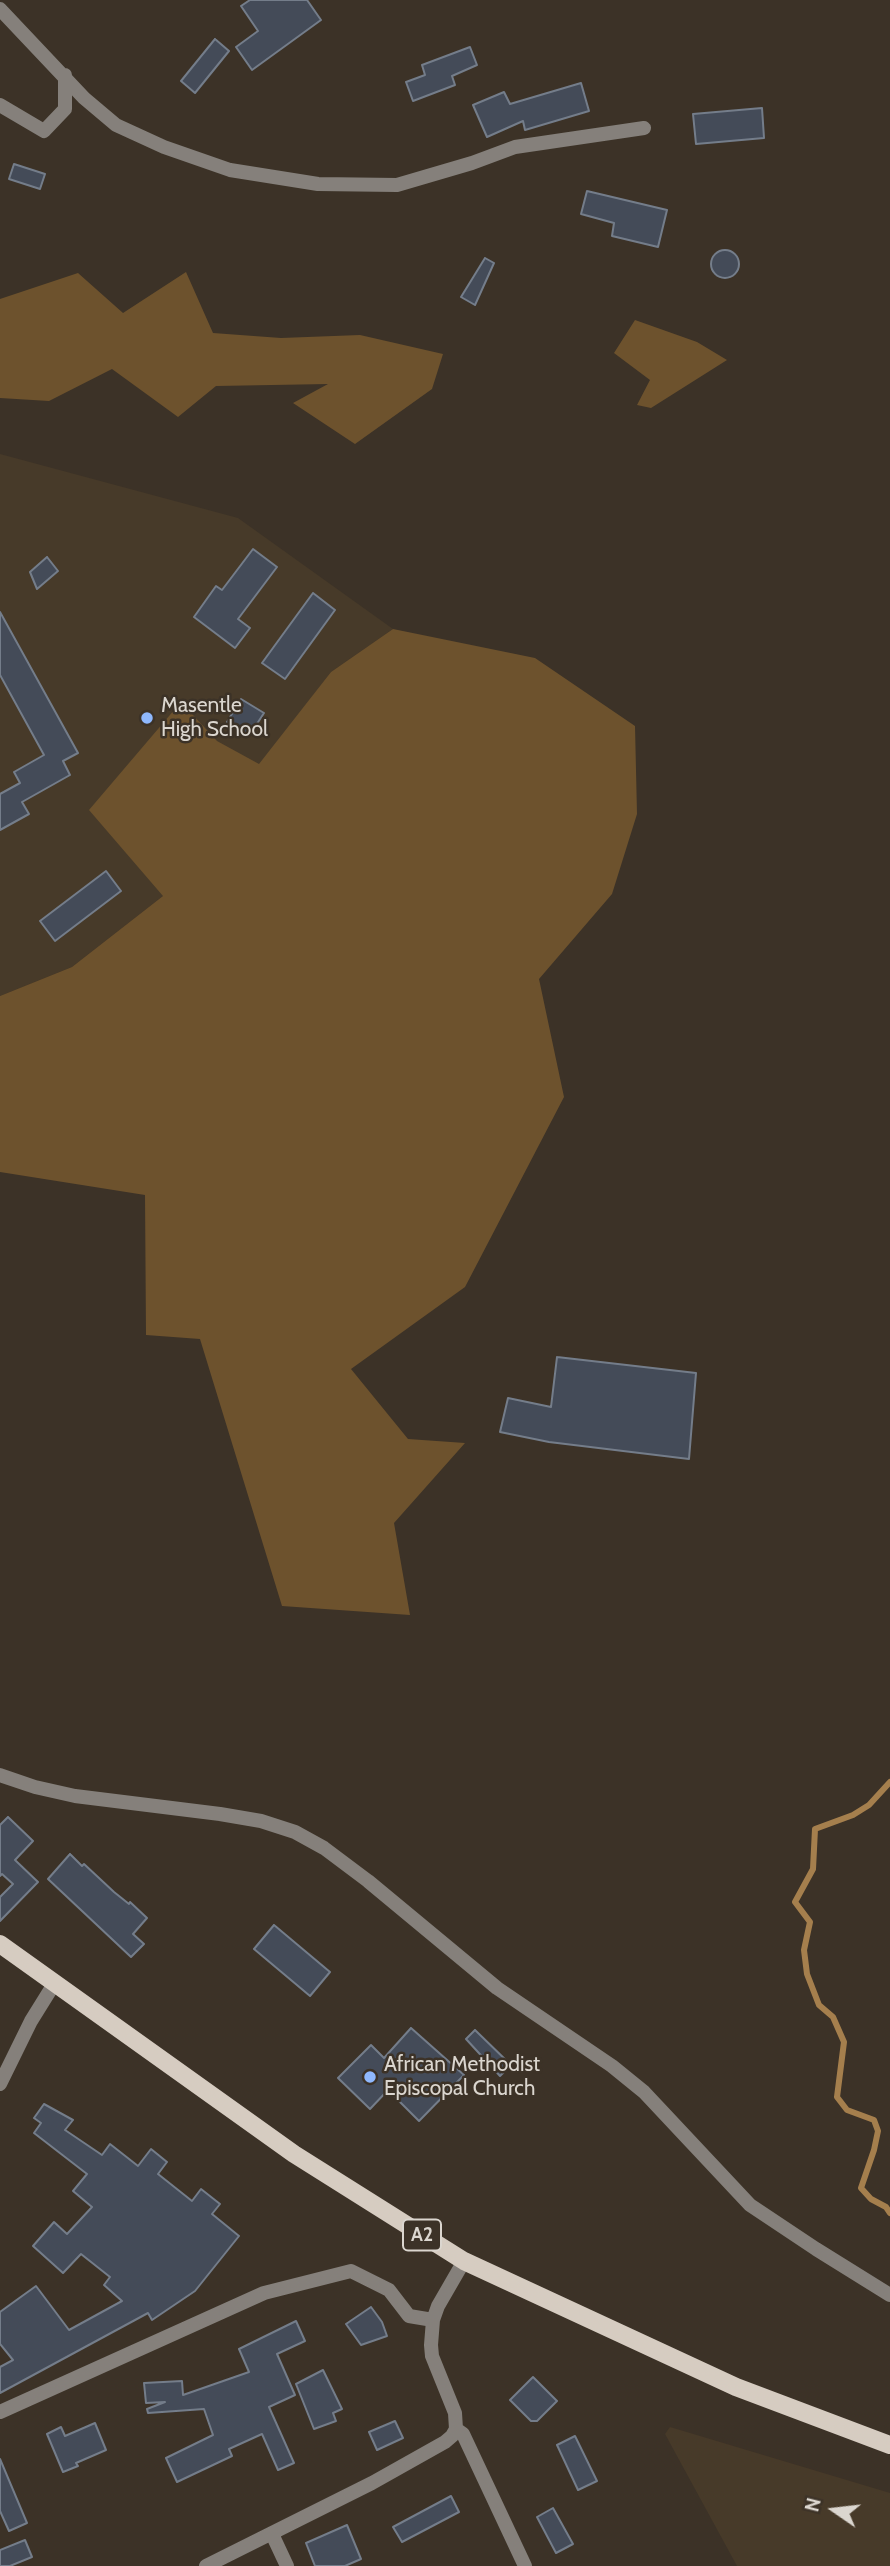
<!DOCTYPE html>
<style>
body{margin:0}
#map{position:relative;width:890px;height:2566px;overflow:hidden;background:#3c3227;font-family:Cabin,sans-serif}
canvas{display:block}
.north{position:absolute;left:799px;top:2475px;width:70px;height:70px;-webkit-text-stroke:5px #3c3227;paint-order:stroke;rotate:284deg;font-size:19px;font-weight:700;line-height:28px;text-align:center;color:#dbd6cf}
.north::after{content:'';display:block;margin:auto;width:24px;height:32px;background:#dbd6cf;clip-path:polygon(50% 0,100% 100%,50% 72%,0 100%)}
</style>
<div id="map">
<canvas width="890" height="2566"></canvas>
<div class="north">N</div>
</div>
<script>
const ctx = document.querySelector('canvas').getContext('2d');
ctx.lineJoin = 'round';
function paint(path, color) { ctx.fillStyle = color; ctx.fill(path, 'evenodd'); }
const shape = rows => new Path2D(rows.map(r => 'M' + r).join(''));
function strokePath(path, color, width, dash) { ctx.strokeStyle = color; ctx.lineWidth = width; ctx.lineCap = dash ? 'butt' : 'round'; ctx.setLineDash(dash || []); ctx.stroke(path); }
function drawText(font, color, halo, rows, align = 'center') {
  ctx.font = font + ' Cabin,sans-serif'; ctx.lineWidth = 5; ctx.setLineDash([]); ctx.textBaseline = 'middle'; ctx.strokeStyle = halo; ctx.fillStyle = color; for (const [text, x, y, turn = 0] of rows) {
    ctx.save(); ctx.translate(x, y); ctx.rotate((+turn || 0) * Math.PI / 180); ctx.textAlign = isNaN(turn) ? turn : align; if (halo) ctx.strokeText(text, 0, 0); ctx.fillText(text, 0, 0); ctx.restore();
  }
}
const built = shape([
 [0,454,238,518,393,629,331,672,163,896,72,967,0,996],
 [670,2427,890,2493,890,2566,737,2566,665,2434]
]);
const green = shape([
 [186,272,213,333,281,338,360,335,443,354,432,389,355,444,293,403,328,384,216,386,178,417,112,369,49,401,0,398,0,299,78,273,123,313],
 [635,320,697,342,727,360,651,408,637,405,650,380,614,353],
 [393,629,535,658,635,726,637,814,612,894,539,979,564,1097,465,1287,351,1369,408,1439,465,1443,394,1523,410,1615,282,1606,200,1339,146,1335,145,1195,0,1172,0,996,72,967,163,896,89,810,181,702,217,741,259,764,331,672]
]);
const stream = shape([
 [890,1782,869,1805,853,1815,815,1829,813,1869,795,1902,810,1922,804,1950,807,1974,819,2005,833,2017,844,2042,837,2097,847,2110,874,2120,878,2131,874,2150,861,2188,871,2199,886,2207,890,2213]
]);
const building = shape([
 [250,0,307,0,321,20,252,70,236,47,258,31,241,6,250,0],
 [215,39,229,51,195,93,181,81,215,39],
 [470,47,477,65,452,76,455,85,413,101,406,82,425,75,422,65,470,47],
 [581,83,589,111,525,130,523,121,487,137,473,105,504,92,510,104,581,83],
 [762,108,764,138,696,144,693,114,762,108],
 [14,164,45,174,40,189,9,179,14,164],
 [587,191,667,210,658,247,612,236,614,223,581,214,587,191],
 '711 264a14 14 0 1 1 28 0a14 14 0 1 1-28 0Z',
 [485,258,494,263,475,305,461,297,485,258],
 [253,549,277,567,238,619,250,628,235,648,194,617,216,586,222,590,253,549],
 [47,557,58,571,37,589,30,572,47,557],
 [313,593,335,610,285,679,262,663,313,593],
 [0,612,78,753,63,761,70,775,22,802,29,814,0,830,0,794,20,783,14,772,44,755,0,675,0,612],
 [241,699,264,713,249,736,227,722,241,699],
 [106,871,121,891,55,941,40,921,106,871],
 [557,1357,696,1373,689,1459,549,1442,500,1432,508,1398,551,1407,557,1357],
 [8,1817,33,1841,15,1860,38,1882,0,1921,0,1897,13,1884,2,1874,0,1876,0,1825,8,1817],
 [70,1854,82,1866,84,1864,114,1892,129,1904,130,1902,147,1918,133,1934,144,1944,131,1957,48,1879,70,1854],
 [274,1925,330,1972,310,1996,254,1949,274,1925],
 [411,2028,464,2075,419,2121,388,2090,370,2109,338,2078,371,2045,384,2058,411,2028],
 [475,2030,511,2065,500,2076,466,2039,475,2030],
 [44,2104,73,2120,65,2130,102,2155,110,2144,138,2166,151,2149,167,2162,158,2174,192,2201,201,2189,220,2204,212,2214,239,2236,195,2291,152,2320,148,2313,0,2393,0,2367,13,2360,0,2344,0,2312,36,2286,69,2330,122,2301,104,2285,110,2277,81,2254,63,2273,33,2246,54,2222,67,2234,92,2207,73,2191,87,2174,34,2133,41,2123,34,2118,44,2104],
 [371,2307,382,2322,387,2336,361,2345,346,2324,371,2307],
 [296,2321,305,2341,277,2354,295,2395,269,2407,294,2463,278,2470,262,2434,229,2449,232,2456,177,2482,166,2458,213,2435,204,2409,148,2413,147,2409,165,2402,146,2403,144,2383,182,2381,183,2395,249,2372,239,2349,296,2321],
 [323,2370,342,2409,333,2413,336,2421,314,2429,296,2384,323,2370],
 [533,2377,557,2401,537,2421,531,2421,510,2400,533,2377],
 [395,2421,403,2438,377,2450,369,2432,395,2421],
 [95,2423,106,2450,76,2463,78,2466,63,2472,47,2434,61,2427,65,2436,95,2423],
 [575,2436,597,2481,578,2490,557,2445,575,2436],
 [0,2459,27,2523,9,2531,0,2511,0,2459],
 [451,2496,459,2512,402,2542,393,2527,451,2496],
 [553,2508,573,2544,556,2553,537,2517,553,2508],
 [347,2525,361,2559,345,2566,315,2566,306,2543,347,2525],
 [25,2540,32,2557,10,2566,0,2566,0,2550,25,2540]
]);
const street = shape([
 [0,9,84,98,116,125,164,147,230,170,318,184,397,185,472,163,515,147,644,128],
 [0,105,44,131,65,109,65,75],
 [0,1775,35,1787,75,1796,220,1814,261,1821,295,1832,324,1848,368,1881,497,1988,612,2066,644,2092,750,2205,816,2249,890,2295],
 [0,2084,31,2021,54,1984],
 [0,2412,264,2293,351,2271,389,2290,409,2316,433,2320],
 [456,2429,463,2434,525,2566],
 [272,2534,287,2566],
 [206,2566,372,2483,445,2442,452,2436,456,2429,455,2413,432,2356,431,2345,433,2320,438,2306,464,2261]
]);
const primary = shape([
 [0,1944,294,2154,464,2261,736,2387,890,2445]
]);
const markers = [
 [147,718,7,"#8fb8fd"],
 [370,2077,7,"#8fb8fd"]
];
const shields = [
 [422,2235,38]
];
const shieldNames = [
 ["A2",422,2235]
];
const poiNames = [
 ["Masentle",161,706],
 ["High School",161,730],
 ["African Methodist",384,2065],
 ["Episcopal Church",384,2089]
];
paint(built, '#473a29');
paint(green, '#6d522d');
strokePath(stream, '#a57f4d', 6);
paint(building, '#444b58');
strokePath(building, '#747d8a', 2);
strokePath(street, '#85807b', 14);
strokePath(primary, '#d6ccc1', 18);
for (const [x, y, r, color] of markers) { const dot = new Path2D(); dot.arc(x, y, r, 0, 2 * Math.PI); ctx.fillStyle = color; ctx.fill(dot); strokePath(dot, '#3c3227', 2.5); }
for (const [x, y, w] of shields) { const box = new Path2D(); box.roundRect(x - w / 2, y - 15.5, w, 31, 5); ctx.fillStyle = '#3c3227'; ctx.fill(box); strokePath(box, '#dbd6cf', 2); }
drawText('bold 19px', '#dbd6cf', null, shieldNames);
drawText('21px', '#dbd6cf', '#3c3227', poiNames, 'left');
</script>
